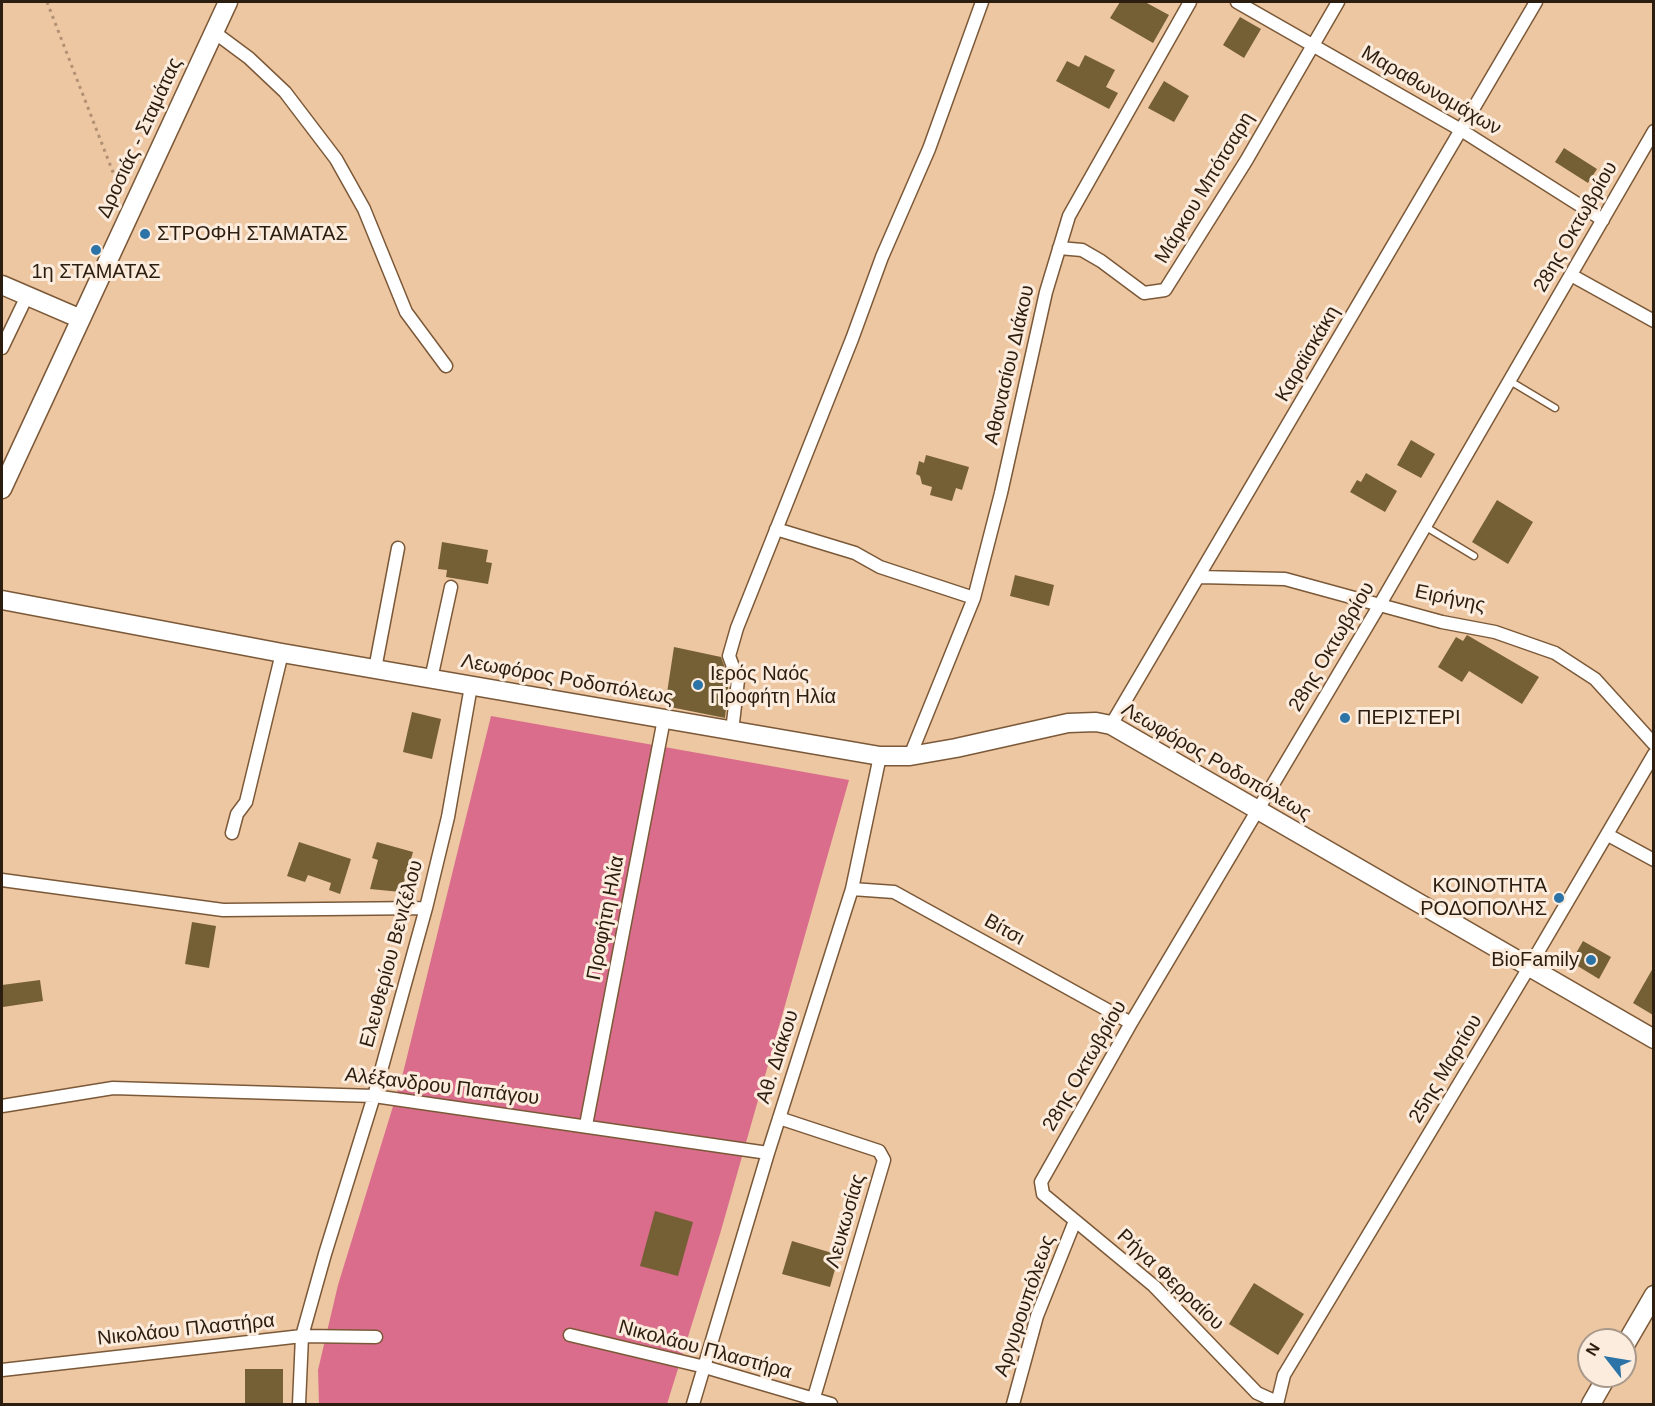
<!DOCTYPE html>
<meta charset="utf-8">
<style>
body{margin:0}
#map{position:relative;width:1655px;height:1406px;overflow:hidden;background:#edc6a2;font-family:Helvetica,sans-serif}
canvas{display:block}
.frame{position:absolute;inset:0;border:3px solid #2b1d0f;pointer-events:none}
.north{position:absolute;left:1577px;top:1328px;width:60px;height:60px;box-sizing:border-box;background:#fcecdd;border:2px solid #a8998b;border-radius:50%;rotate:301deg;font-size:16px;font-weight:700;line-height:24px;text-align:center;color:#2b1d0f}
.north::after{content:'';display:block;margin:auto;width:21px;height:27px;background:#2c73a7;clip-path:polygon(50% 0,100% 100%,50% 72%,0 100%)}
</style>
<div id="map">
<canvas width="1655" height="1406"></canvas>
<div class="frame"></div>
<div class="north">N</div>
</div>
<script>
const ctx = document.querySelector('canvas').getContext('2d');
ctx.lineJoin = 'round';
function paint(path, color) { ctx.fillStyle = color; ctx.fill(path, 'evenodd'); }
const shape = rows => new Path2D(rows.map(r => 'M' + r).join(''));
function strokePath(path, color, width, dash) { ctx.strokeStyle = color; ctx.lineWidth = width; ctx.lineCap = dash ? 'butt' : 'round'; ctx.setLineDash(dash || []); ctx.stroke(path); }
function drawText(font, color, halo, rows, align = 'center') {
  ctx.font = font + ' Helvetica,sans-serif'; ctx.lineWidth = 6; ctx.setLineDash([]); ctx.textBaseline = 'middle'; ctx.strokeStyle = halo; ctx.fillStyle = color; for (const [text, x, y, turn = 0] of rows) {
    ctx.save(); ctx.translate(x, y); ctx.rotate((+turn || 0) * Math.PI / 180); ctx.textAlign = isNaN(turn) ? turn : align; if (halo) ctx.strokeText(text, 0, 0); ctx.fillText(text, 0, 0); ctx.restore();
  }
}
const forest = shape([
 [491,716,849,780,720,1234,667,1404,319,1404,318,1370,338,1285,402,1077]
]);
const building = shape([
 [1120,2,1145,2,1169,15,1153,43,1110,18],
 [1240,17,1261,29,1244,58,1223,45],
 [1085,55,1115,70,1106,87,1118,93,1109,109,1056,81,1067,61,1079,67],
 [1164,81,1189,96,1174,122,1148,108],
 [1564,148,1597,169,1588,183,1555,162],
 [1411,440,1435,454,1421,478,1397,465],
 [926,455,969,467,962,490,956,488,952,501,930,495,932,487,922,484,920,476,916,474,919,461,924,463],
 [1366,473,1397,491,1385,512,1350,492,1357,480,1361,482],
 [1497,500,1533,522,1508,564,1472,542],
 [442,542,488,550,486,562,492,563,488,584,446,577,447,570,438,569],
 [1015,575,1054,585,1049,606,1010,596],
 [1467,635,1539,677,1522,704,1469,671,1462,682,1438,667,1456,637,1463,641],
 [674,647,721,657,729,679,725,718,665,706],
 [412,712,441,719,432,759,403,752],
 [299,842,351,859,340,894,329,890,331,883,308,875,305,882,287,876],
 [377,842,413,852,401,892,370,889,378,860,372,858],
 [192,922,216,926,209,968,185,964],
 [1583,941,1611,957,1599,979,1571,962],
 [1653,968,1653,1015,1633,1003],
 [40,980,43,1001,3,1007,2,985],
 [655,1211,693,1222,678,1276,640,1266],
 [792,1241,839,1255,830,1287,782,1274],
 [1254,1283,1304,1314,1278,1355,1229,1324],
 [245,1369,283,1369,283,1404,245,1404]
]);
const path = shape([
 [47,2,121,193]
]);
const lane = shape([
 [1510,381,1555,408],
 [1426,527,1474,556]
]);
const street = shape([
 [1237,2,1461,130,1603,220],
 [214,32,249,58,285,92,336,159,364,209,406,312,446,366],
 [1059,248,1082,250,1101,261,1144,293,1165,290,1246,161,1338,2],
 [1571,275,1654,321],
 [2,348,27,296],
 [776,529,855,553,880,567,974,598],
 [1200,577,1285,579,1442,622,1495,632,1555,653,1595,679,1654,744],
 [375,669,398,548],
 [431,679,451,587],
 [1111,725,1536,2],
 [732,731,738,680,729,656,737,628,852,339,882,257,929,149,982,2],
 [910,756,974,598,1001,493,1046,292,1069,216,1190,2],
 [232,833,237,814,246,802,282,653],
 [1608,835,1654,860],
 [2,880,223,910,426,908],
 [852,889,894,892,1131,1023],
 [2,1106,113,1088,374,1096,768,1153],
 [779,1118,879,1151,884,1160,812,1404],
 [586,1125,664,719],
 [570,1335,705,1367,831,1404],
 [2,1370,302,1336,376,1337],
 [1277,1402,1257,1393,1154,1286,1043,1194,1041,1182,1131,1023,1379,606,1654,131],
 [299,1404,302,1336,325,1254,374,1096,426,908,448,817,471,686],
 [693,1404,768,1153,852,889,880,756],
 [1013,1404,1037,1316,1075,1221],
 [1277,1404,1284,1375,1528,969,1654,754]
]);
const secondary = shape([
 [2,285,81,319],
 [2,489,228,2],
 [2,600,282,653,880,756,910,756,956,748,1068,723,1096,722,1111,725,1654,1039],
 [1625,1345,1654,1295],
 [1591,1404,1607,1376]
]);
const markers = [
 [145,234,6,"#2c73a7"],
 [96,250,6,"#2c73a7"],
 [698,685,6,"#2c73a7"],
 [1345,718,6,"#2c73a7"],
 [1559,898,6,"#2c73a7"],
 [1591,960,6,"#2c73a7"]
];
const streetNames = [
 ["Μαραθωνομάχων",1431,91,30],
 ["Δροσιάς - Σταμάτας",140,138,-65],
 ["Μάρκου Μπότσαρη",1205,188,-59],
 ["28ης Οκτωβρίου",1576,227,-60],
 ["Καραϊσκάκη",1308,354,-60],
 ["Αθανασίου Διάκου",1010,365,-77],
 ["Ειρήνης",1450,599,12],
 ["28ης Οκτωβρίου",1332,647,-59],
 ["Λεωφόρος Ροδοπόλεως",567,680,10],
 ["Λεωφόρος Ροδοπόλεως",1216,762,30],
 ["Προφήτη Ηλία",606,918,-79],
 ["Βίτσι",1004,930,29],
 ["Ελευθερίου Βενιζέλου",392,954,-75],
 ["Αθ. Διάκου",778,1057,-72],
 ["28ης Οκτωβρίου",1085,1066,-60],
 ["25ης Μαρτίου",1446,1069,-59],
 ["Αλέξανδρου Παπάγου",442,1087,7],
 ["Λευκωσίας",846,1221,-74],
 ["Ρήγα Φερραίου",1170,1280,43],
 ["Αργυρουπόλεως",1025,1306,-71],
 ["Νικολάου Πλαστήρα",186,1330,-6],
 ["Νικολάου Πλαστήρα",705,1350,15]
];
const poiNames = [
 ["ΣΤΡΟΦΗ ΣΤΑΜΑΤΑΣ",157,234],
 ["1η ΣΤΑΜΑΤΑΣ",96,272,"center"],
 ["Ιερός Ναός",710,674],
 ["Προφήτη Ηλία",710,697],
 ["ΠΕΡΙΣΤΕΡΙ",1357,718],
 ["ΚΟΙΝΟΤΗΤΑ",1547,886,"right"],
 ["ΡΟΔΟΠΟΛΗΣ",1547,909,"right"],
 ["BioFamily",1579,960,"right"]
];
paint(forest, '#d96d8b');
paint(building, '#756035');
strokePath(lane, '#7b5938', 9);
strokePath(street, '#7b5938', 15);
strokePath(secondary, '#7b5938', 21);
strokePath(path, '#b19174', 3, [3, 4.5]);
strokePath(lane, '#fff', 6);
strokePath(street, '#fff', 12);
strokePath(secondary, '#fff', 18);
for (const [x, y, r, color] of markers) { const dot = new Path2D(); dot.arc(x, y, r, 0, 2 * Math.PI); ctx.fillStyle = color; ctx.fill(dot); strokePath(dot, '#fcecdd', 2); }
drawText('20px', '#2b1d0f', '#fcecdd', streetNames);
drawText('20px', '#2b1d0f', '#fcecdd', poiNames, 'left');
</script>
